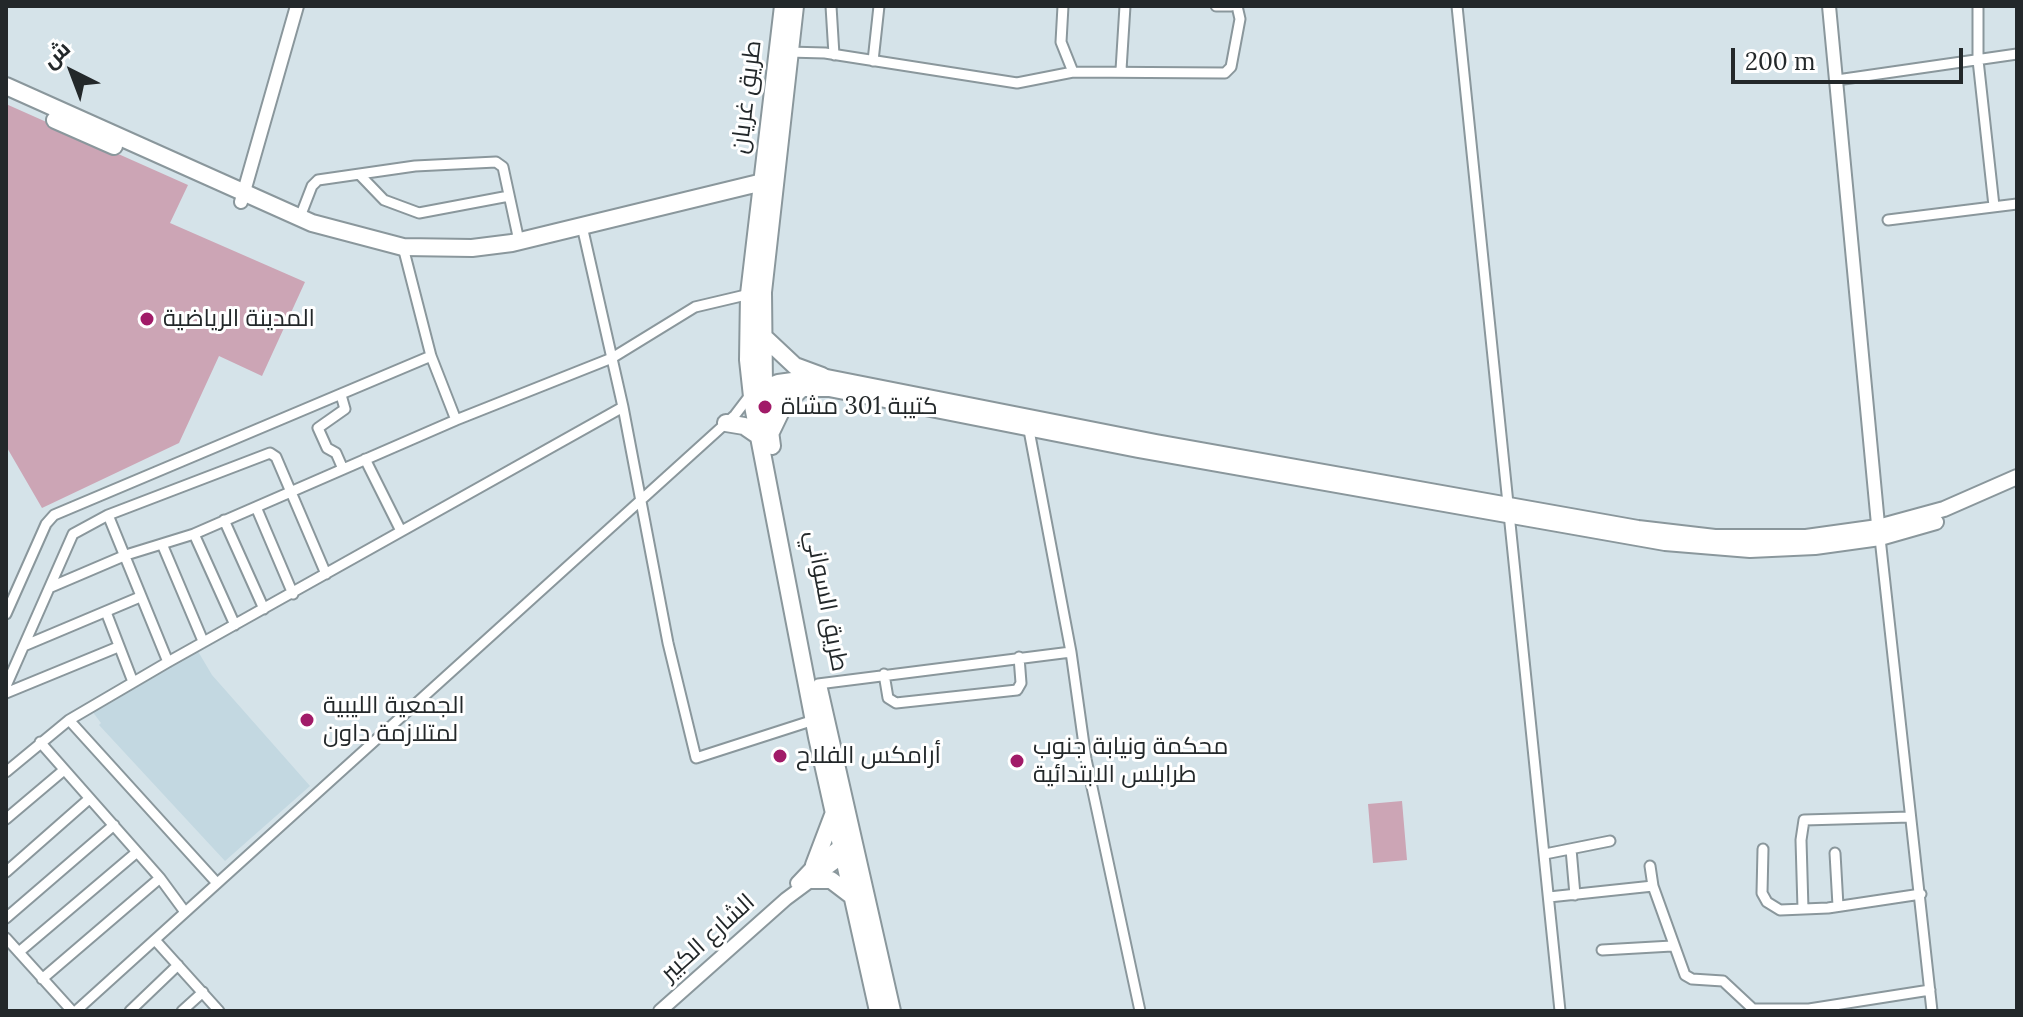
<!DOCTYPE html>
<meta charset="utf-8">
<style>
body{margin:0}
#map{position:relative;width:2023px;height:1017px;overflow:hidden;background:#d5e3e9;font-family:Lora,Cairo,serif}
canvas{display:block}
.frame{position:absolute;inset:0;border:8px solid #23282a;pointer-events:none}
.north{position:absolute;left:32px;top:32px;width:80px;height:80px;-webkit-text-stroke:6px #fff;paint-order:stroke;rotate:318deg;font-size:22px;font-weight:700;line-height:32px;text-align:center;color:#23282a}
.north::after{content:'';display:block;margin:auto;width:28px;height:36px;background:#23282a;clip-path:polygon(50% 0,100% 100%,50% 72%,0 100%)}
.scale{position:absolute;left:1731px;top:48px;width:232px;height:36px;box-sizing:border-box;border:4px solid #23282a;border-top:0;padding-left:10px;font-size:24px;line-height:28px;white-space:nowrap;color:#23282a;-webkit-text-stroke:6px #fff;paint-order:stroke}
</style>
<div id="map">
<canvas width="2023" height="1017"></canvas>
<div class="frame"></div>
<div class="north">ش</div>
<div class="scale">200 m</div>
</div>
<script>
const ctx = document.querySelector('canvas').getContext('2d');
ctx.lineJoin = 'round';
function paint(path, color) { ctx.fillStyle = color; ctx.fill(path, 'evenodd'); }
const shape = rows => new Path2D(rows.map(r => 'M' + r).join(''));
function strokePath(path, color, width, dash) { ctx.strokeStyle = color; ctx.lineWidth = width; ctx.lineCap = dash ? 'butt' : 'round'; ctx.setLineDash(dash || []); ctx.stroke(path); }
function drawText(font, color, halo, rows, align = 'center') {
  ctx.font = font + ' Lora,Cairo,serif'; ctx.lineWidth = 6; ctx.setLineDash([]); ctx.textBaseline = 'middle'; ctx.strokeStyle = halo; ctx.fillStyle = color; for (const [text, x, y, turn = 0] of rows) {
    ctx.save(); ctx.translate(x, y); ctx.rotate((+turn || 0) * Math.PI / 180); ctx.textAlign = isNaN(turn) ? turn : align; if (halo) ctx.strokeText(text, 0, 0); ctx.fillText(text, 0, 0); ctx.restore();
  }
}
const built = shape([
 [196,648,212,675,310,786,225,861,99,725,101,723,92,711]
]);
const green = shape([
 [6,104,188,185,170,223,305,282,262,376,219,356,179,443,42,508,6,446],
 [1402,801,1407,860,1373,863,1368,804]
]);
const street = shape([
 [831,6,834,55],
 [1063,6,1061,42,1073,72],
 [1216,6,1231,6],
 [1457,6,1560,1011],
 [1978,6,1978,60,1994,206],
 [788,52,825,53,1017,83,1073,72,1225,73,1231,67,1240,19,1237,6],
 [873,61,879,6],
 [1121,70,1125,6],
 [1837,80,2017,54],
 [359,174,384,200,419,213,509,196],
 [300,217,312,186,318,180,415,166,496,162,503,167,519,241],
 [1888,220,2017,204],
 [582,226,623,407,668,643,696,758,814,720],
 [403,247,431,356,456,420],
 [341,395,345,409,318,428,327,448,336,453,343,469],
 [1028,425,1071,652,1086,759,1140,1011],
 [365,459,400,529],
 [256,507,293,594],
 [108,515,168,662],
 [224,520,264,609],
 [194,534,235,625],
 [1880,538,1932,1011],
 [162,544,203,641],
 [51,587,126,555,194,534,456,420,612,358,695,307,750,294],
 [106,612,133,682],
 [6,614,46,524,54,515,431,356],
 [26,645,140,597],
 [884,674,888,698,896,703,1017,690,1021,683,1019,657],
 [818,684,1071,652],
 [6,686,73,534,108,515,270,453,276,457,326,574],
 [6,693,118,647],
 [69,720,216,882],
 [40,742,160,878,185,912],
 [6,772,69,720,168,662,623,407],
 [6,819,64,770],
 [1571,849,1575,895],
 [1763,849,1762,893,1767,902,1780,910,1828,908,1921,894],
 [1835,853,1838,906],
 [1545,854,1610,841],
 [1650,866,1653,886],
 [6,872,89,799],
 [1549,897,1653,886,1685,975,1692,979,1723,981,1753,1009,1809,1009,1930,990],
 [1803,909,1801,840,1804,820,1910,817],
 [6,918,114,825],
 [6,938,72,1011],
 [155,940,219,1011],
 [1602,950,1672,946],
 [19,952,137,852],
 [42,979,160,878],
 [76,1011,735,415,751,394],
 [130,1011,178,965],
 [182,1011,203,992]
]);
const secondary = shape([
 [1829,6,1879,535],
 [241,202,297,6],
 [797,883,814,865,847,841],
 [660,1011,786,899,848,853]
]);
const primary = shape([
 [755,391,778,382,822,376,1156,442,1638,528,1715,537,1806,537,1878,527,1944,509,2017,477],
 [757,404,801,389,829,389,1138,450,1665,543,1750,550,1815,547,1880,538,1936,522]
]);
const highway = shape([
 [783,6,749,294,748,360,753,406,817,737,878,1011],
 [6,86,312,223,403,247,472,248,512,243,767,181],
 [55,120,114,146],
 [763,336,795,366,822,376],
 [726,423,744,426,760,437],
 [771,432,784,405,801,389],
 [772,446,764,386,763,292,795,6],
 [819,689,892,1011],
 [814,865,833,815],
 [812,880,831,880,852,896]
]);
const markers = [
 [147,319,8,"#a11b68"],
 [765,407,8,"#a11b68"],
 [307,720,8,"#a11b68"],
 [780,756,8,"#a11b68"],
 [1017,761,8,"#a11b68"]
];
const streetNames = [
 ["طريق غريان",747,97,-83],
 ["طريق السواني",826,601,79],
 ["الشارع الكبير",708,938,-42]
];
const poiNames = [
 ["المدينة الرياضية",163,319],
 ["كتيبة 301 مشاة",781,407],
 ["الجمعية الليبية",323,706],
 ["لمتلازمة داون",323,734],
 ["محكمة ونيابة جنوب",1033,747],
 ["طرابلس الابتدائية",1033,775],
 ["أرامكس الفلاح",796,756]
];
paint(built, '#c3d8e1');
paint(green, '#cca5b5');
strokePath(street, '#8a979c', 13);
strokePath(secondary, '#8a979c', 16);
strokePath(primary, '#8a979c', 18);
strokePath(highway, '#8a979c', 20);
strokePath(street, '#fff', 9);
strokePath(secondary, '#fff', 12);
strokePath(primary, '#fff', 14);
strokePath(highway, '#fff', 16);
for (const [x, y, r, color] of markers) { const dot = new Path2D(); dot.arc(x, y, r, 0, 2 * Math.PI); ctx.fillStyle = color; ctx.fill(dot); strokePath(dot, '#fff', 3); }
drawText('24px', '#23282a', '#fff', streetNames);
drawText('24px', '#23282a', '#fff', poiNames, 'left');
</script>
